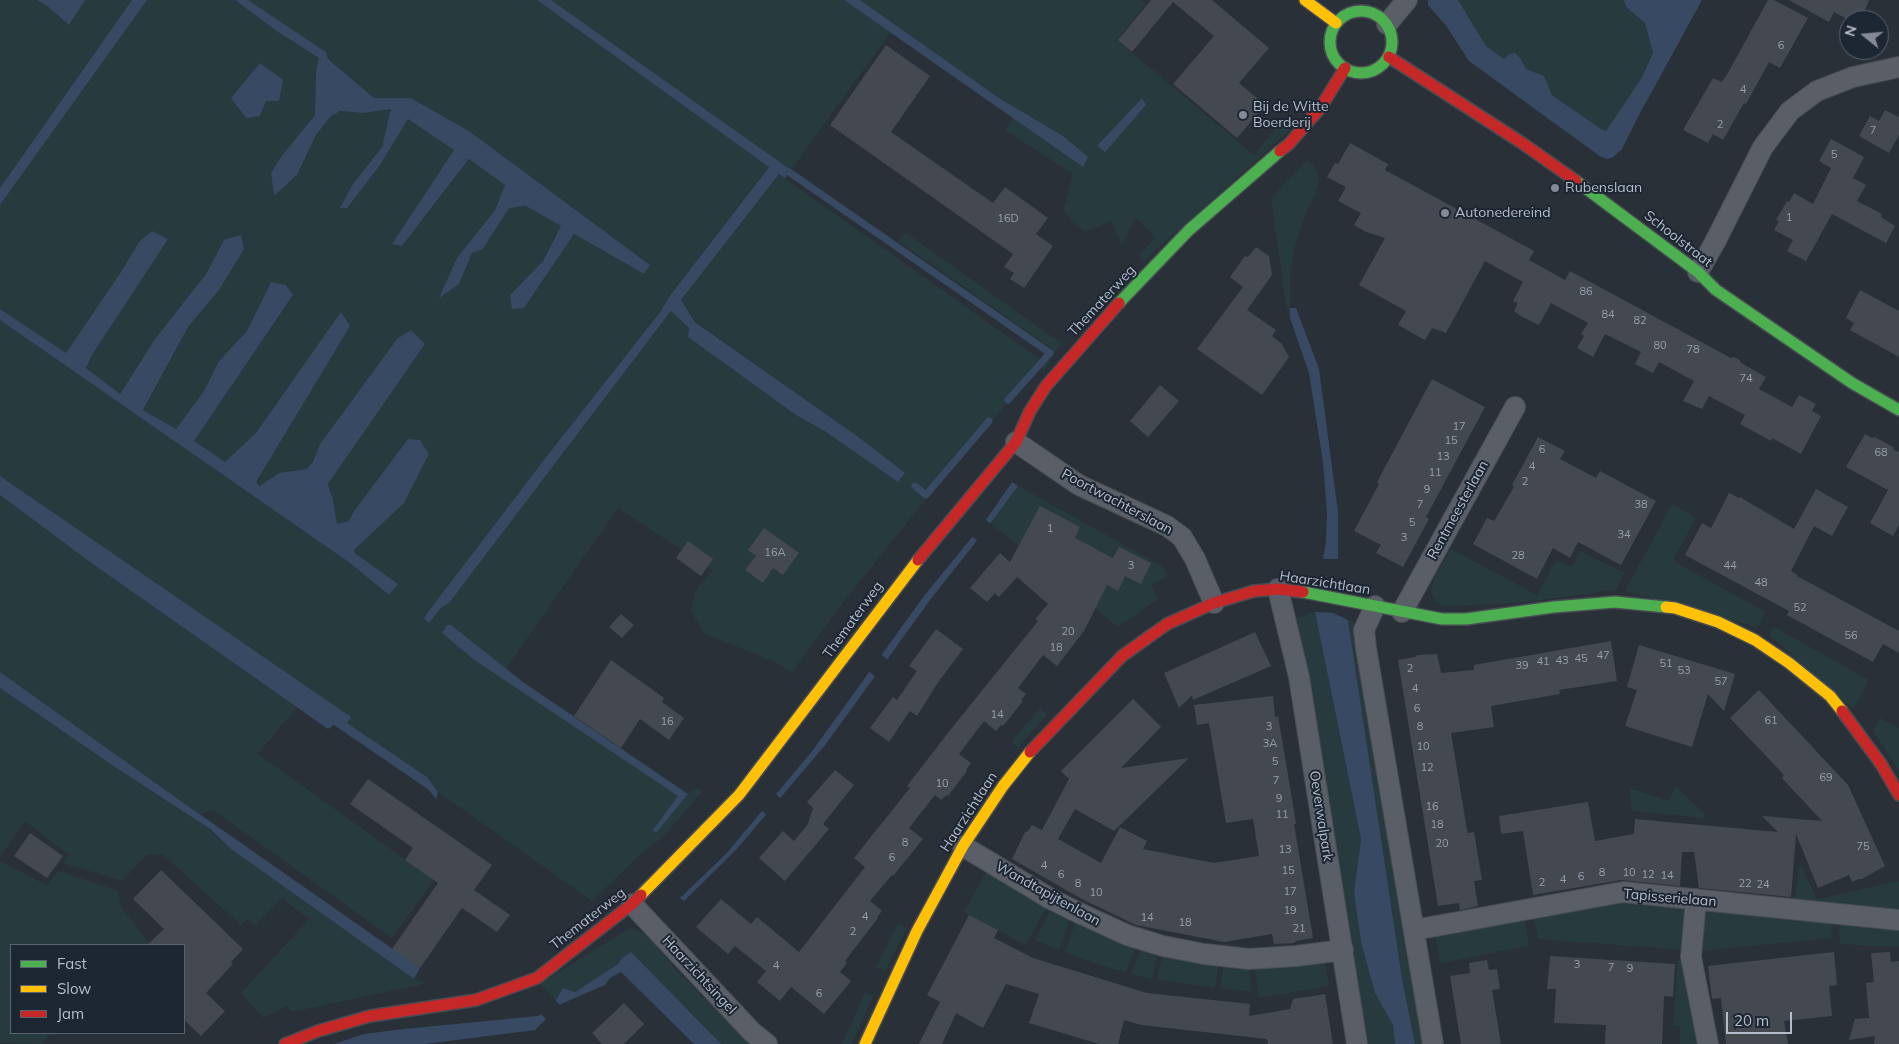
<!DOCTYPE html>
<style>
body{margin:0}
#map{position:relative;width:1899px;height:1044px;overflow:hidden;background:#2a3038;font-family:Mulish,sans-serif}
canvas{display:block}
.legend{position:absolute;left:10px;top:944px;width:175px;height:90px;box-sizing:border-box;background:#1d2633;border:1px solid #59626f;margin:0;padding:6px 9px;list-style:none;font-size:15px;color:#b4bcc9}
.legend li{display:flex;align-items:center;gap:10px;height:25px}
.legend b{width:25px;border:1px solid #59626f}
.north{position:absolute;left:1839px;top:10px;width:50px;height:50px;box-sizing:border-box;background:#1d2633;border:1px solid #59626f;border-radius:50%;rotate:287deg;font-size:14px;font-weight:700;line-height:20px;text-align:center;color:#b4bcc9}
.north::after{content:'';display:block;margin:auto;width:18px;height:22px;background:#848b96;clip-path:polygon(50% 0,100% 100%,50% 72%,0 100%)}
.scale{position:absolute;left:1726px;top:1012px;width:66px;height:22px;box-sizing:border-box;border:2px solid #b4bcc9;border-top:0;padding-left:6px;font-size:15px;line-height:18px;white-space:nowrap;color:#b4bcc9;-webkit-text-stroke:4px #1d2633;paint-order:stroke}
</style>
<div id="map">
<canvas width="1899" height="1044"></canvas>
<ul class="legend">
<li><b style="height:6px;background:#4caf50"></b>Fast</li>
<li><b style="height:6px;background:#ffc107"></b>Slow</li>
<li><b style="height:6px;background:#c62828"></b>Jam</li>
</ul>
<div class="north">N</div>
<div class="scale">20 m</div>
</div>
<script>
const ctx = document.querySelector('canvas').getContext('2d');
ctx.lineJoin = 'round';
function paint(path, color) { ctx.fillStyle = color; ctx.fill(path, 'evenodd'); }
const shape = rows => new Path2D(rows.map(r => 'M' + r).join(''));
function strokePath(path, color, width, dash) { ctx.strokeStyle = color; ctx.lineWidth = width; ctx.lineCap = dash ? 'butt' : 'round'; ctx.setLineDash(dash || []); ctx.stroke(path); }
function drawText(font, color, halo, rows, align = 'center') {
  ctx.font = font + ' Mulish,sans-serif'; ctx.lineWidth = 4; ctx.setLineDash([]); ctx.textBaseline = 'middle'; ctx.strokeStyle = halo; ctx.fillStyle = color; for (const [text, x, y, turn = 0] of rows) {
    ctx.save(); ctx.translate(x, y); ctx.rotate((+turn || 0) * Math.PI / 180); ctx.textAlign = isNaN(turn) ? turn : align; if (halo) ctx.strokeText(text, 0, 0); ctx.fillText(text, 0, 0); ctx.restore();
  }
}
const green = shape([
 [0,0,37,0,46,5,69,25,85,0,132,0,0,188],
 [147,0,235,0,278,32,319,58,316,71,315,115,281,157,271,173,274,196,297,175,316,135,330,117,340,111,363,113,392,109,382,147,353,184,341,208,380,165,408,119,455,149,392,244,402,246,470,159,505,185,495,210,457,258,459,284,472,253,483,249,509,208,526,206,561,226,543,261,510,295,524,308,574,234,644,274,650,265,469,131,411,98,374,98,328,59,326,52,248,0,537,0,769,166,669,297,661,311,547,456,428,613,435,617,555,464,672,310,689,328,688,337,796,415,826,432,898,482,857,436,695,321,681,300,779,174,1041,360,1051,348,898,241,906,233,1061,343,1044,371,1039,367,943,478,842,604,792,672,775,662,705,634,697,622,691,610,695,592,712,570,618,508,505,670,451,625,447,625,442,633,473,659,679,796,656,832,688,794,696,788,703,791,662,838,643,852,592,901,438,792,427,777,347,723,350,717,0,476,0,320,350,563,389,595,354,550,404,503,429,454,420,440,408,439,354,511,349,521,337,524,333,500,328,484,425,344,397,339,320,444,313,462,306,469,279,473,261,486,256,482,256,433,226,463,193,441,293,296,271,282,247,331,219,361,204,391,176,429,143,411,188,327,219,290,224,240,206,274,155,339,120,394,86,368,139,242,121,272,65,354,0,309,0,205],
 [551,0,844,0,891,32,791,170],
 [860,0,1141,0,1146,4,1117,40,1254,155,1283,119,1290,130,1144,261,1139,256,1155,237,1135,218,1122,245,1111,221,1085,232,1063,212,1073,174,1005,130,1014,118,1083,167,1088,157,1063,136,999,98],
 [1141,99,1146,105,1105,151,1097,147],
 [1458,0,1624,0,1626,7,1645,23,1653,53,1641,79,1606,131,1601,129,1552,95,1544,76,1526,69,1520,58,1505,60,1486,46],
 [1307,160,1314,166,1318,174,1319,183,1302,223,1295,247,1290,274,1290,318,1285,298,1271,198],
 [1018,486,1162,566,1168,576,1151,585,1158,599,1118,627,1040,565,991,523],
 [0,495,90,562,297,707,258,754,434,880,392,938,213,810,200,814,178,799,0,672],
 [1672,504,1696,518,1673,561,1766,612,1757,627,1625,591],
 [1451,549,1537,595,1556,560,1572,567,1580,551,1625,573,1615,590,1520,603,1444,606,1436,602,1432,594,1431,588,1435,576],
 [1315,612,1361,839,1354,893,1361,941,1375,993,1393,1025,1395,1044,1366,1044,1295,619],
 [1348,620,1355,623,1426,1044,1415,1044,1402,978],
 [1774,627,1869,680,1853,709,1769,635],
 [0,688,112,765,205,826,231,849,414,979,428,983,292,1012,287,1006,263,1018,241,993,309,919,282,898,255,925,247,919,241,925,162,854,147,855,122,881,63,863,69,855,25,821,0,857],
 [1040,708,1047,715,1018,748,1011,742],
 [1880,718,1899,728,1899,771,1873,731],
 [986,776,993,781,967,821,960,816],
 [1676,786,1704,813,1705,818,1632,811,1629,788,1669,801],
 [0,861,47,885,58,871,118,891,121,906,149,943,147,945,11,945,11,1033,52,1033,42,1042,44,1044,0,1043],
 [1800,864,1817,899,1899,881,1899,913,1794,903],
 [988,869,1048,904,1026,945,964,912],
 [1619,899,1683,907,1687,917,1685,950,1538,939,1533,912],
 [1052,907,1071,917,1059,950,1035,940],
 [1713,909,1831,920,1832,938,1698,951,1705,911],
 [1524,914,1529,946,1440,963,1435,931],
 [1076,920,1137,944,1126,972,1102,966,1065,952],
 [1839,921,1899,925,1899,947,1840,944],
 [898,924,907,928,885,971,876,967],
 [631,927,648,936,679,973,751,1044,721,1044,622,958,618,964,575,992,563,988,556,1000,540,984],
 [1142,946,1158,951,1152,979,1131,974],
 [1163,952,1219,961,1215,988,1157,979],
 [1324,959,1329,986,1259,998,1254,964],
 [1678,959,1687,959,1703,1044,1680,1044,1680,1026,1673,1026],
 [1224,962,1248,964,1252,992,1220,988],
 [865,992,873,996,852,1044,842,1044]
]);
const water = shape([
 [37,0,85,0,69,25,46,5],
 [132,0,147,0,0,205,0,188],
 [235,0,248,0,326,52,328,59,374,98,411,98,469,131,650,265,644,274,574,234,524,308,512,309,510,295,543,261,561,226,526,206,509,208,483,249,472,253,459,284,439,298,457,258,495,210,505,185,469,159,402,246,392,244,454,150,408,119,380,165,347,208,340,208,353,184,382,147,391,109,363,113,340,111,330,117,316,135,297,175,274,196,271,173,281,157,315,115,316,71,319,58,278,32],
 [537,0,551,0,791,170,785,178,779,174,681,300,695,322,857,436,905,473,898,482,826,432,796,415,688,337,689,328,671,311,449,603,442,607,429,623,424,619,428,612,547,456,661,311,669,297,769,167],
 [844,0,860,0,999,98,1063,136,1088,157,1083,167],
 [1428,0,1458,0,1486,46,1504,59,1509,54,1515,53,1520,58,1526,69,1544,76,1552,95,1601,129,1606,131,1641,79,1653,53,1645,23,1626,7,1624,0,1702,0,1639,115,1622,149,1613,157,1608,159,1601,157,1469,61,1447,27,1428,5],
 [260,63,283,80,279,101,266,101,260,116,246,118,231,98],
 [1142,98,1146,105,1105,152,1097,146],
 [152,231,168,239,92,355,86,368,120,394,155,339,206,274,224,240,241,235,244,249,219,290,188,327,143,410,176,429,204,391,219,361,247,331,271,282,286,285,293,295,194,441,225,462,256,433,341,312,350,326,256,482,260,486,279,473,306,469,313,462,320,444,397,339,411,330,425,344,328,484,333,500,337,524,349,521,354,511,408,439,420,440,429,454,404,503,354,550,356,554,398,584,389,595,350,563,0,320,0,309,66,353,121,272,139,242],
 [1290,308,1296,308,1319,369,1338,512,1338,559,1323,559,1326,543,1327,513,1323,462,1309,373,1290,318],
 [0,476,351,717,347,723,427,777,438,792,436,799,429,790,334,725,328,729,90,562,0,495],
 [1012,482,1018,486,990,524,930,600,826,744,736,850,684,901,680,898,726,854,813,750,924,596,986,520],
 [1315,612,1333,613,1348,620,1402,978,1415,1044,1395,1044,1393,1025,1375,993,1361,942,1354,893,1361,839],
 [447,625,451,625,523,682,688,794,656,833,653,830,678,796,473,659,442,633],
 [0,672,178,799,420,968,414,979,231,849,210,829,112,765,0,688],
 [631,952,721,1044,694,1044,621,972,610,978,605,985,561,1004,535,1030,425,1044,334,1044,364,1034,404,1029,538,1016,556,1000,563,988,575,992,618,964,622,958]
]);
const pier = shape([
 [984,518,992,525,979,542,970,535],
 [879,653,888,660,876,677,867,670],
 [774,792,782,800,768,816,760,809],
 [554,999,562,1007,548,1021,539,1012]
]);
const stream = shape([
 [789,172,1050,353,1008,400],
 [915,486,926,495,989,421]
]);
const building = shape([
 [1151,0,1212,0,1269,48,1239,83,1265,105,1237,138,1173,84,1214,36,1173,2,1132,52,1118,40],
 [1768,0,1774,0,1808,18,1780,68,1769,62,1746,104,1744,103,1723,140,1713,134,1708,143,1683,130,1713,78,1722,82,1729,71],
 [1789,0,1869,0,1861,20,1849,20,1834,12,1829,22],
 [886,45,930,76,891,132,993,203,1005,187,1048,218,1036,234,1053,246,1024,288,1010,279,1014,273,1004,267,1013,254,830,125],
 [1885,110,1899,117,1899,135,1889,153,1859,136,1870,116,1879,121],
 [1831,139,1864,157,1853,178,1866,185,1857,201,1882,214,1881,217,1895,226,1886,243,1832,214,1806,261,1787,251,1793,240,1774,230,1779,221,1776,220,1787,201,1789,202,1794,193,1813,204,1831,168,1819,161],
 [1350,143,1388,164,1385,170,1534,251,1529,260,1565,280,1570,271,1731,358,1734,357,1740,360,1741,363,1766,377,1759,389,1792,407,1799,395,1816,404,1812,411,1821,416,1801,454,1772,438,1771,441,1740,424,1745,415,1709,396,1702,409,1683,401,1694,381,1659,362,1653,373,1635,364,1641,352,1605,334,1593,357,1577,348,1584,336,1581,334,1588,323,1551,303,1539,325,1522,317,1514,311,1518,303,1513,301,1523,282,1485,261,1446,333,1432,328,1425,340,1398,325,1406,311,1359,285,1385,238,1366,232,1354,225,1361,213,1338,201,1346,187,1327,177,1335,163,1338,164],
 [1256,247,1269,256,1272,275,1247,310,1276,330,1272,336,1282,344,1289,357,1262,395,1197,349,1243,287,1230,277,1245,256,1248,257],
 [1860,290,1899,311,1899,357,1850,330,1854,323,1846,318],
 [1432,379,1485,407,1426,517,1429,519,1403,567,1376,553,1381,545,1354,531,1379,484,1377,482],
 [1160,385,1179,401,1148,437,1130,421],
 [1865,434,1872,438,1875,437,1893,447,1894,450,1899,452,1899,525,1893,536,1870,523,1888,490,1846,467],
 [1538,437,1565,451,1560,459,1596,478,1600,471,1656,501,1621,565,1578,542,1570,558,1553,548,1537,579,1473,544,1487,518,1494,521,1514,487,1512,485],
 [1816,489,1848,507,1832,536,1814,526,1791,571,1798,575,1797,576,1899,631,1899,653,1883,644,1873,662,1787,615,1789,611,1685,555,1702,523,1711,528,1729,493,1739,498,1740,497,1794,529],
 [1040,506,1080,527,1075,538,1113,558,1119,547,1151,563,1141,584,1125,576,1118,591,1107,585,1084,631,1057,666,1043,655,1018,688,1026,694,1021,700,1023,701,1003,726,1001,725,996,731,984,721,959,754,971,763,966,770,967,771,948,796,947,795,941,800,935,795,909,828,923,839,893,876,892,875,870,901,882,911,877,917,878,918,845,961,847,963,840,972,851,981,824,1014,791,987,780,1001,757,982,766,971,735,946,728,954,696,927,721,899,751,924,757,917,799,952,865,867,854,858,910,788,907,786,947,734,1038,621,1035,619,1048,604,1017,577,999,597,995,593,987,602,970,588,1000,553,1010,562],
 [764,528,799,553,783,575,773,568,763,583,745,570,756,556,748,550],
 [688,541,713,559,701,576,676,558],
 [621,614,634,625,622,638,609,627],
 [936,629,963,649,937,684,917,716,910,711,889,742,870,728,893,697,897,700,917,671,909,666],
 [1255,632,1271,666,1193,700,1192,695,1179,708,1164,673],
 [1611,641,1617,681,1559,690,1560,694,1491,706,1494,727,1451,733,1467,830,1468,833,1474,832,1482,880,1474,881,1478,906,1460,910,1459,903,1438,906,1398,660,1415,657,1417,655,1437,654,1441,673,1474,670,1474,665],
 [1639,645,1735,674,1724,711,1708,694,1692,747,1625,726,1637,690,1627,687],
 [611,660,664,698,662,702,684,718,669,740,640,719,621,748,574,716],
 [1759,690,1848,785,1885,866,1862,879,1859,879,1852,882,1849,875,1818,888,1796,834,1791,897,1699,888,1694,852,1682,852,1680,886,1621,880,1533,895,1523,831,1501,834,1499,816,1588,802,1595,841,1634,834,1635,819,1778,832,1762,816,1822,821,1782,778,1784,775,1730,718],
 [1273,696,1275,717,1278,716,1293,805,1296,824,1294,824,1313,938,1296,941,1294,943,1274,944,1272,934,1224,942,1136,925,1082,899,1012,859,1025,832,1028,831,1032,825,1042,830,1069,779,1061,771,1133,699,1161,727,1121,768,1189,758,1114,831,1075,809,1058,839,1101,863,1120,827,1147,841,1143,849,1214,863,1259,856,1253,819,1226,823,1209,723,1197,725,1194,705],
 [835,770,854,785,823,824,829,829,785,881,759,858,783,831,794,841,808,824,813,808,807,802],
 [368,779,492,865,474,890,510,915,497,932,462,908,420,968,392,949,438,883,405,860,413,848,350,804],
 [30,833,63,856,47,878,14,856],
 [161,870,243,949,231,962,233,964,206,993,225,1011,201,1036,184,1020,184,945,147,945,164,929,133,899],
 [969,915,998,930,994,938,1033,958,1147,993,1250,1004,1249,1016,1290,1009,1293,999,1325,994,1333,1044,1268,1044,1267,1039,1141,1025,1124,1020,1118,1044,1099,1044,1029,1023,1039,994,1006,984,983,1028,956,1013,942,1044,919,1044,940,1002,927,995],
 [1834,952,1837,985,1829,986,1832,1016,1784,1021,1788,1044,1726,1044,1721,998,1712,999,1708,966],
 [1890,952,1891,962,1899,961,1899,1044,1874,1044,1875,1036,1849,1040,1855,1019,1869,1018,1866,983,1874,982,1871,953],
 [1550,956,1675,964,1673,997,1664,996,1662,1044,1605,1044,1606,1025,1554,1023,1556,989,1547,989],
 [1487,960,1489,970,1497,969,1500,989,1492,990,1501,1044,1461,1044,1450,976,1470,973,1469,963],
 [624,1003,644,1024,624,1044,602,1044,592,1033]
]);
const street = shape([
 [1387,24,1407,0],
 [1698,272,1715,242,1763,147,1790,111,1817,91,1853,77,1899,67],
 [1016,442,1079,485,1167,526,1182,537,1195,559,1214,603],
 [1278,589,1299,677,1357,1044],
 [1375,606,1364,630,1366,648,1433,1044],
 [1402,612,1515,407],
 [963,846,1049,898,1075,911,1127,935,1163,946,1204,954,1249,959,1296,956,1343,950],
 [1696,899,1691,957,1708,1044],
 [632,904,752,1032,767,1044],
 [1414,930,1623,892,1899,920]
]);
const fast = shape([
 '1330 42a31 31 0 1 1 62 0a31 31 0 1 1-62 0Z',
 [1576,181,1698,272,1716,290,1852,383,1899,410],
 [1119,303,1189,230,1280,151],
 [1303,592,1442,619,1466,619,1554,607,1615,602,1666,607]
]);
const slow = shape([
 [1305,0,1336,23],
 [1666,607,1675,608,1718,622,1755,640,1789,663,1830,696,1842,711],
 [641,895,739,795,918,560],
 [865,1044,917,931,963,846,1003,786,1030,752]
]);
const jam = shape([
 [1389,57,1522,143,1576,181],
 [1280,151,1289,144,1321,107,1345,68],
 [918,560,1016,442,1030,411,1046,386,1119,303],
 [1842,711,1881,764,1899,795],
 [1030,752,1122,656,1167,624,1214,603,1254,591,1278,589,1303,592],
 [285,1044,318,1031,370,1016,476,1000,537,978,632,904,641,895]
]);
const markers = [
 [1243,115,5,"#848b96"],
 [1555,188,5,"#848b96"],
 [1445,213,5,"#848b96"]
];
const numberNames = [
 ["6",1781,46],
 ["4",1743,90],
 ["2",1720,125],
 ["7",1873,131],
 ["5",1834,155],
 ["1",1789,218],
 ["16D",1008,219],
 ["86",1586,292],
 ["84",1608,315],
 ["82",1640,321],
 ["80",1660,346],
 ["78",1693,350],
 ["74",1746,379],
 ["17",1459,427],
 ["15",1451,441],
 ["6",1542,450],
 ["68",1881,453],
 ["13",1443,457],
 ["4",1532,467],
 ["11",1435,473],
 ["2",1525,482],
 ["9",1427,490],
 ["7",1420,505],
 ["38",1641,505],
 ["5",1412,523],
 ["1",1050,529],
 ["34",1624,535],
 ["3",1404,538],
 ["16A",775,553],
 ["28",1518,556],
 ["3",1131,566],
 ["44",1730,566],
 ["48",1761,583],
 ["52",1800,608],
 ["20",1068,632],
 ["56",1851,636],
 ["18",1056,648],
 ["47",1603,656],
 ["45",1581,659],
 ["43",1562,661],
 ["41",1543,662],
 ["51",1666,664],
 ["39",1522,666],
 ["2",1410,669],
 ["53",1684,671],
 ["57",1721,682],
 ["4",1415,689],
 ["6",1417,709],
 ["14",997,715],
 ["61",1771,721],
 ["16",667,722],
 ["3",1269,727],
 ["8",1420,727],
 ["3A",1270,744],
 ["10",1423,747],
 ["5",1275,762],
 ["12",1427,768],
 ["69",1826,778],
 ["7",1276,781],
 ["10",942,784],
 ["9",1279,799],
 ["16",1432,807],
 ["11",1282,815],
 ["18",1437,825],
 ["8",905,843],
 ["20",1442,844],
 ["75",1863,847],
 ["13",1285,850],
 ["6",892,858],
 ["4",1044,866],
 ["15",1288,871],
 ["8",1602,873],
 ["10",1629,873],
 ["6",1061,875],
 ["12",1648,875],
 ["14",1667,876],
 ["6",1581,877],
 ["4",1563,880],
 ["2",1542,883],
 ["8",1078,884],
 ["22",1745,884],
 ["24",1763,885],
 ["17",1290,892],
 ["10",1096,893],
 ["19",1290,911],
 ["4",865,917],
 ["14",1147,918],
 ["18",1185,923],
 ["21",1299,929],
 ["2",853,932],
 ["3",1577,965],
 ["4",776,966],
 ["7",1611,968],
 ["9",1630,969],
 ["6",819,994]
];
const poiNames = [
 ["Bij de Witte",1253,107],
 ["Boerderij",1253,123],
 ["Rubenslaan",1565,188],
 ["Autonedereind",1455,213]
];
const streetNames = [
 ["Schoolstraat",1678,239,38],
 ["Thematerweg",1102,301,-47],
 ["Poortwachterslaan",1117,502,28],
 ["Rentmeesterlaan",1458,510,-61],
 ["Haarzichtlaan",1325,583,9],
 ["Thematerweg",853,620,-54],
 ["Haarzichtlaan",969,812,-57],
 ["Oeverwalpark",1321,816,81],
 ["Wandtapijtenlaan",1048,894,29],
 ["Tapisserielaan",1670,898,5],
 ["Thematerweg",588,919,-38],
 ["Haarzichtsingel",699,975,47]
];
paint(green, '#273a3e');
paint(water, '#384963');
paint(pier, '#2a3038');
strokePath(stream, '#384963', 7);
paint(building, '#444950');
strokePath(street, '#484c53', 22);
strokePath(fast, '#484c53', 14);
strokePath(slow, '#484c53', 14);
strokePath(jam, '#484c53', 14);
strokePath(street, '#5a5e66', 20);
strokePath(fast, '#4caf50', 11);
strokePath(slow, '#ffc107', 11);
strokePath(jam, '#c62828', 11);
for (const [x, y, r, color] of markers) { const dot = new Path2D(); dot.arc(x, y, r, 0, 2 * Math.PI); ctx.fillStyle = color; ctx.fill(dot); strokePath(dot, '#1d2633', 2); }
drawText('11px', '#989fab', null, numberNames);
drawText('14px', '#b4bcc9', '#1d2633', poiNames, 'left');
drawText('14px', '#b4bcc9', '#1d2633', streetNames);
</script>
